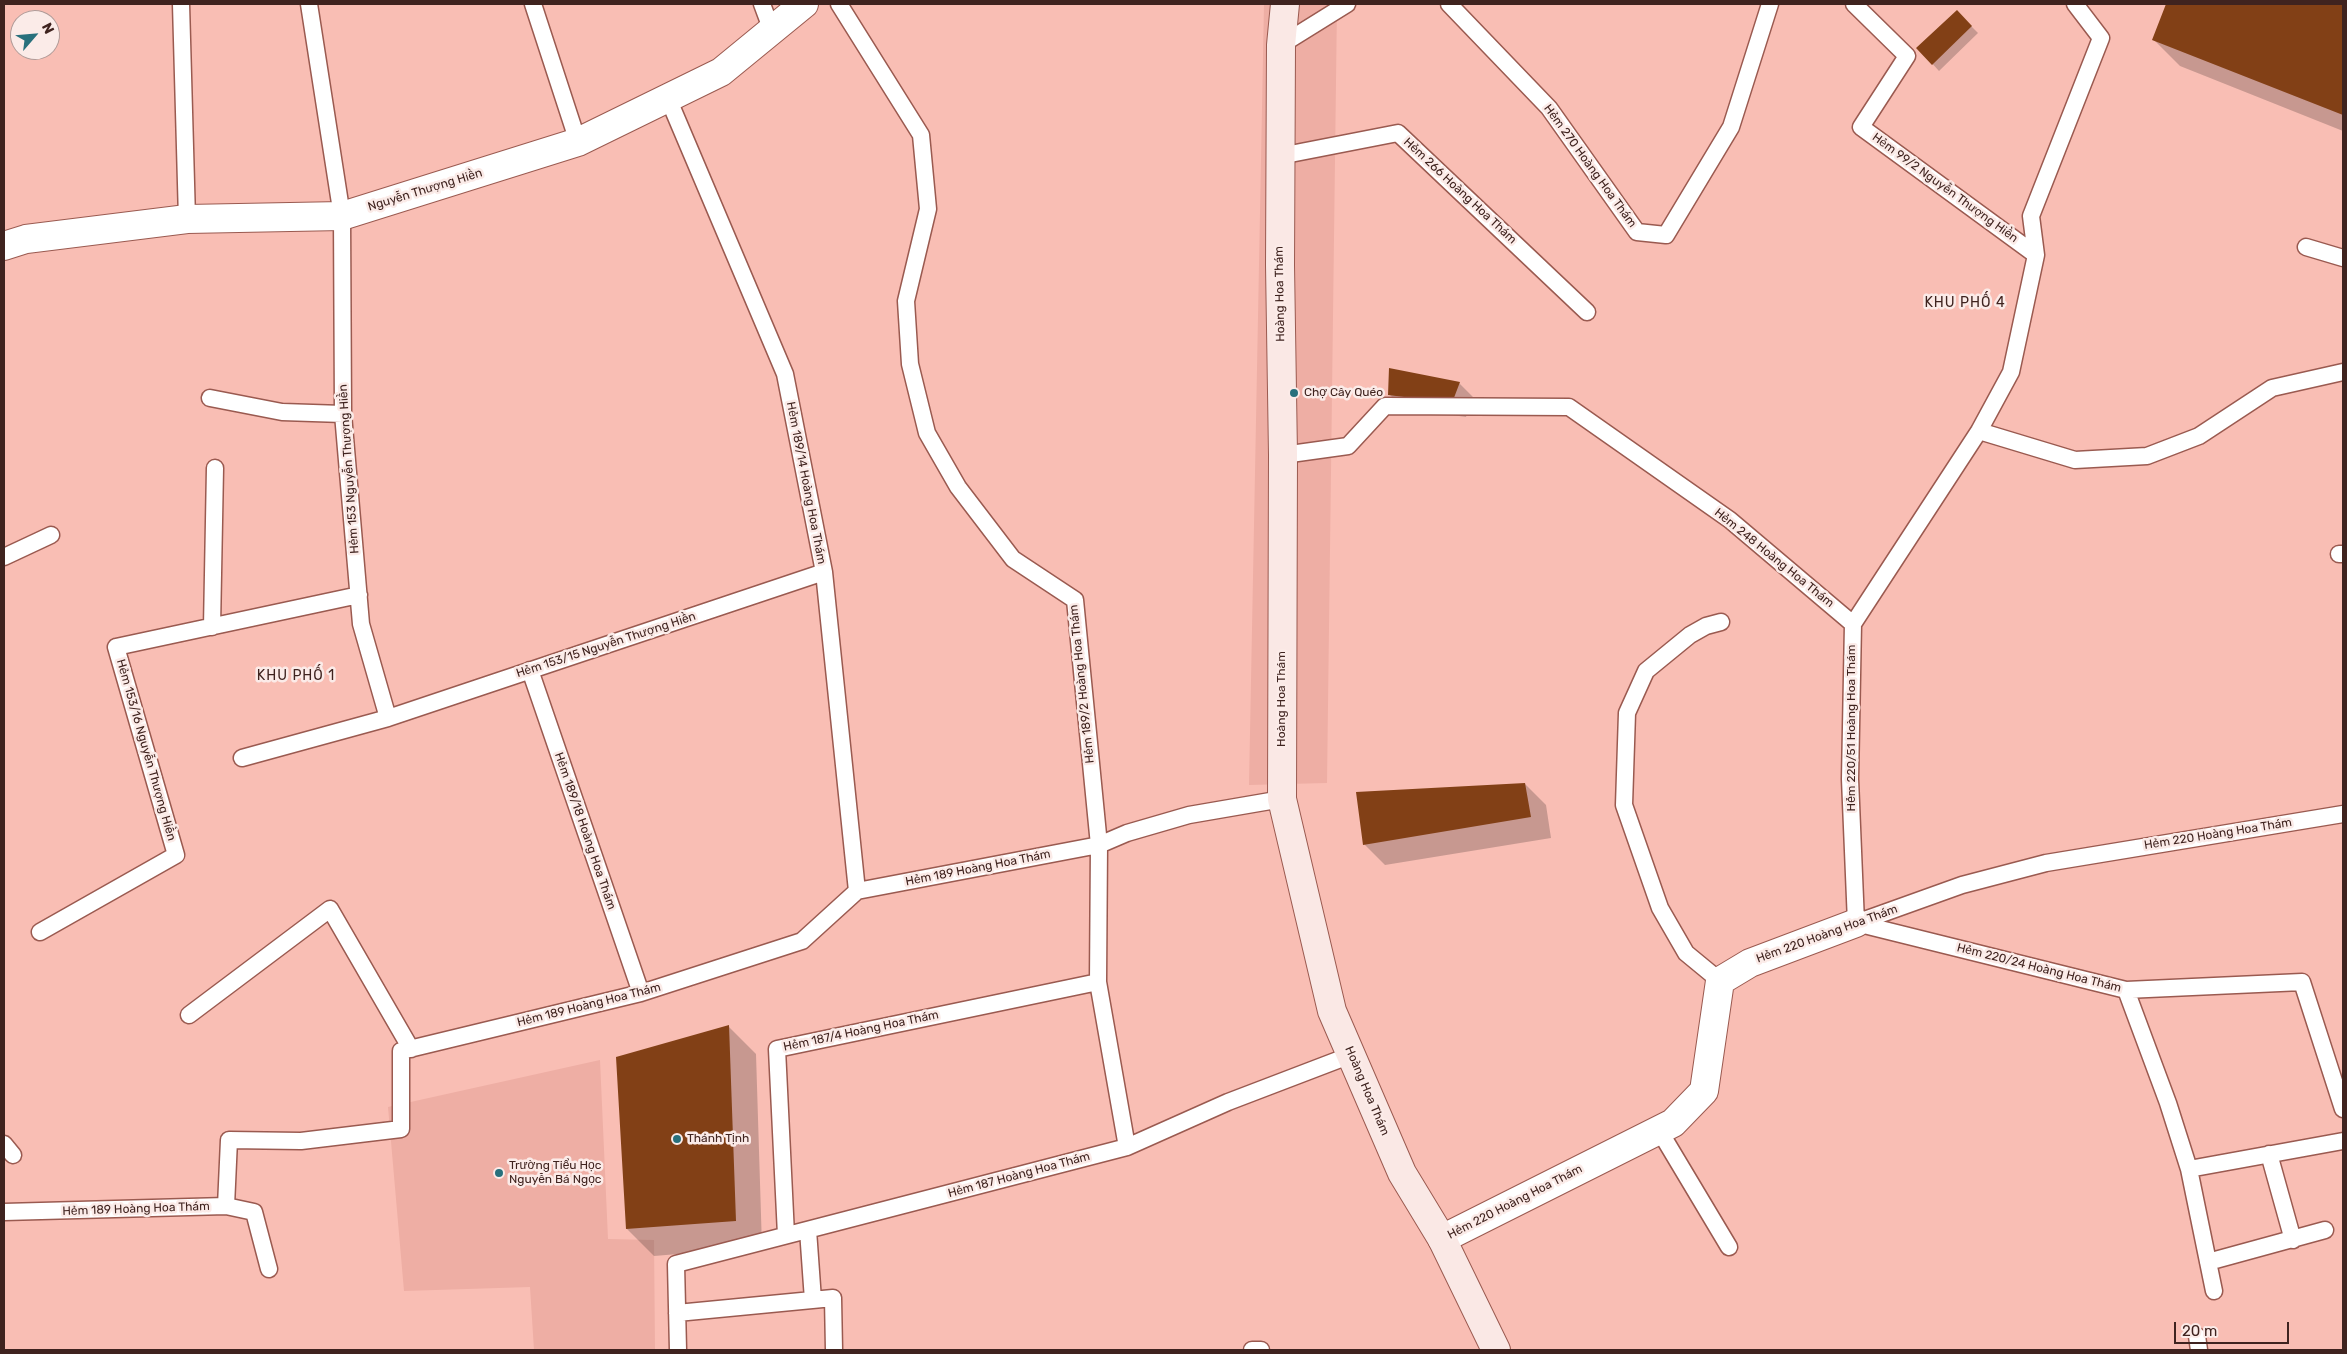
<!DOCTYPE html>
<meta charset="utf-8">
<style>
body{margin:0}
#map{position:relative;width:2347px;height:1354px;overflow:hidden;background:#f9beb4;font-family:Rubik,sans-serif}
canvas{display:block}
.frame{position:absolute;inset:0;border:5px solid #3f231f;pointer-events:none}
.north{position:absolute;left:10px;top:10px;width:50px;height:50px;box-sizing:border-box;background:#fbebe8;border:1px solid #b09b98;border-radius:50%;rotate:63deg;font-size:14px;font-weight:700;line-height:20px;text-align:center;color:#3f231f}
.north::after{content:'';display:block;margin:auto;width:18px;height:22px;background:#28707c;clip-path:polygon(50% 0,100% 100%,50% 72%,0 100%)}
.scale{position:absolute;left:2174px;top:1322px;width:115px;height:22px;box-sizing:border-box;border:2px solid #3f231f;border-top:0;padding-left:6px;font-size:15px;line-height:18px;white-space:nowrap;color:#3f231f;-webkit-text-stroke:4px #fbebe8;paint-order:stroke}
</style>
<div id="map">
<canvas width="2347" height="1354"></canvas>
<div class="frame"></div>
<div class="north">N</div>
<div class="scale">20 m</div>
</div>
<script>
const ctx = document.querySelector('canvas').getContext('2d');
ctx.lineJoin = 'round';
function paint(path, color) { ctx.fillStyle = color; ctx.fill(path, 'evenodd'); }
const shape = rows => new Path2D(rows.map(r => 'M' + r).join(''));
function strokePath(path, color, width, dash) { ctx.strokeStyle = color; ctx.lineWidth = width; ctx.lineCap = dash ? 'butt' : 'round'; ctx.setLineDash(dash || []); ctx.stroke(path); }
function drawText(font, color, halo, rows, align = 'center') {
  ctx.font = font + ' Rubik,sans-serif'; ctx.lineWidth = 5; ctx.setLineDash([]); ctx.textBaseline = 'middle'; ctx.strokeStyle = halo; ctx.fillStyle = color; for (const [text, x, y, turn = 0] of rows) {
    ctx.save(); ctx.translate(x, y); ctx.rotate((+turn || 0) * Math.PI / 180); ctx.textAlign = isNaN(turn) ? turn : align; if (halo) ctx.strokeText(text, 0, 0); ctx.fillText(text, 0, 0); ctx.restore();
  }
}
const built = shape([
 [1264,4,1337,4,1327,783,1249,785],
 [600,1060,608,1239,654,1240,655,1350,534,1350,530,1287,404,1291,388,1107]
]);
const shadow = shape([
 [2168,4,2343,4,2343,131,2180,66,2154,40],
 [1957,12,1978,33,1939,71,1918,48],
 [1459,383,1473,397,1466,417,1403,408,1389,394],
 [1525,784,1546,805,1551,838,1385,865,1364,844],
 [729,1027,756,1054,762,1247,654,1256,627,1229,618,1058]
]);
const building = shape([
 [2166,4,2343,4,2343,115,2152,40],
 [1957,10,1972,26,1932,65,1916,48],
 [1389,368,1460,382,1452,403,1388,395],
 [1525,783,1531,817,1363,845,1356,792],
 [729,1025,736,1221,626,1229,616,1057]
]);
const lane = shape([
 [181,4,187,219],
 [309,4,342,216,343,414,361,624,388,718],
 [533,4,578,142],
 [762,4,772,31],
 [839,4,921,135,928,209,906,301,910,364,927,433,958,487,1013,559,1075,600,1099,845,1098,982,1127,1147],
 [1449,4,1549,108,1637,232,1666,235,1731,127,1770,4],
 [1854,4,1907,56,1861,127,2036,255],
 [1281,45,1347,4],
 [668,98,785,374,824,572,857,891],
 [1280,156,1398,133,1587,312],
 [2306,247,2343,258],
 [210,398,282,412,343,414],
 [1979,431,2075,460,2147,456,2199,436,2272,388,2343,372],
 [1283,455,1348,446,1385,406,1569,407,1730,520,1853,624,1979,431,2011,372,2036,255,2031,216,2101,38,2075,4],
 [2339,554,2343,554],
 [4,557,51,535],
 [1853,624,1850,779,1856,923],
 [212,627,215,468],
 [530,670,641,993],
 [242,758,388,718,824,572],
 [1856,923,2126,990,2302,982,2343,1109],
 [1856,923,1962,885,2046,863,2343,814],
 [40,932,176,855,116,647,359,595],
 [1720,981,1686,953,1660,908,1624,805,1627,713,1646,671,1690,635,1706,626,1721,622],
 [2126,990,2168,1103,2189,1169,2214,1291],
 [189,1015,330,909,411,1049],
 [1659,1130,1729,1247],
 [4,1144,13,1155],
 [2269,1154,2293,1240],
 [2189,1169,2343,1141],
 [226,1206,254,1212,269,1269],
 [4,1212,226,1206,229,1140,301,1141,401,1129,401,1051,641,993,802,941,857,891,1099,845,1127,833,1189,815,1282,799],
 [808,1230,813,1300],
 [786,1235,777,1049,1098,982],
 [2208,1262,2325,1230],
 [677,1313,833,1298,834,1350],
 [2197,1336,2199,1350],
 [678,1350,676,1264,1127,1147,1228,1102,1351,1055],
 [1252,1350,1261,1350]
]);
const street = shape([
 [4,246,26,239,187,219,342,216,578,142,721,72,804,4],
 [1442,1239,1673,1123,1704,1091,1720,981,1750,963,1856,923]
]);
const secondary = shape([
 [1285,4,1281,45,1280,265,1283,455,1282,799,1332,1011,1402,1173,1442,1239,1496,1350]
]);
const markers = [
 [1294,393,5,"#28707c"],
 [677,1139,5,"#28707c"],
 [499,1173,5,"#28707c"]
];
const streetNames = [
 ["Hẻm 270 Hoàng Hoa Thám",1590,166,54],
 ["Hẻm 99/2 Nguyễn Thượng Hiền",1945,188,36],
 ["Nguyễn Thượng Hiền",425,190,-17],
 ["Hẻm 266 Hoàng Hoa Thám",1460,191,43],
 ["Hoàng Hoa Thám",1280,294,-91],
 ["Hẻm 153 Nguyễn Thượng Hiền",349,469,-94],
 ["Hẻm 189/14 Hoàng Hoa Thám",806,483,79],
 ["Hẻm 248 Hoàng Hoa Thám",1774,558,39],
 ["Hẻm 153/15 Nguyễn Thượng Hiền",606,645,-18],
 ["Hẻm 189/2 Hoàng Hoa Thám",1082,684,-96],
 ["Hoàng Hoa Thám",1282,699,-90],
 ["Hẻm 220/51 Hoàng Hoa Thám",1852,728,-90],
 ["Hẻm 153/16 Nguyễn Thượng Hiền",146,750,74],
 ["Hẻm 189/18 Hoàng Hoa Thám",585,831,71],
 ["Hẻm 220 Hoàng Hoa Thám",2218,834,-9],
 ["Hẻm 189 Hoàng Hoa Thám",978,868,-11],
 ["Hẻm 220 Hoàng Hoa Thám",1827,934,-20],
 ["Hẻm 220/24 Hoàng Hoa Thám",2039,968,14],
 ["Hẻm 189 Hoàng Hoa Thám",589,1005,-14],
 ["Hẻm 187/4 Hoàng Hoa Thám",861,1031,-12],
 ["Hoàng Hoa Thám",1367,1091,67],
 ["Hẻm 187 Hoàng Hoa Thám",1019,1175,-15],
 ["Hẻm 220 Hoàng Hoa Thám",1515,1202,-27],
 ["Hẻm 189 Hoàng Hoa Thám",136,1209,-2]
];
const poiNames = [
 ["Chợ Cây Quéo",1304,393],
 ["Thánh Tịnh",687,1139],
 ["Trường Tiểu Học",509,1166],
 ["Nguyễn Bá Ngọc",509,1180]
];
const neighbourhoodNames = [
 ["KHU PHỐ 4",1965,303],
 ["KHU PHỐ 1",296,676]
];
paint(built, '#eeaea4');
paint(shadow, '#0003');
paint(building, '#824016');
strokePath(lane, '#9a5a50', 19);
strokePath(street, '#9a5a50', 30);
strokePath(secondary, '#9a5a50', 30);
strokePath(lane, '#fff', 16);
strokePath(street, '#fff', 28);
strokePath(secondary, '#fae8e5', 28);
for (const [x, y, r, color] of markers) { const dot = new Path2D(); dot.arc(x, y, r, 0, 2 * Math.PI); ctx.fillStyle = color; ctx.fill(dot); strokePath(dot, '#fbebe8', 2); }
drawText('12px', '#3f231f', '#fbebe8', streetNames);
drawText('12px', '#3f231f', '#fbebe8', poiNames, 'left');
ctx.letterSpacing = '1px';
drawText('14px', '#3f231f', '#fbebe8', neighbourhoodNames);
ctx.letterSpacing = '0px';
</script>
